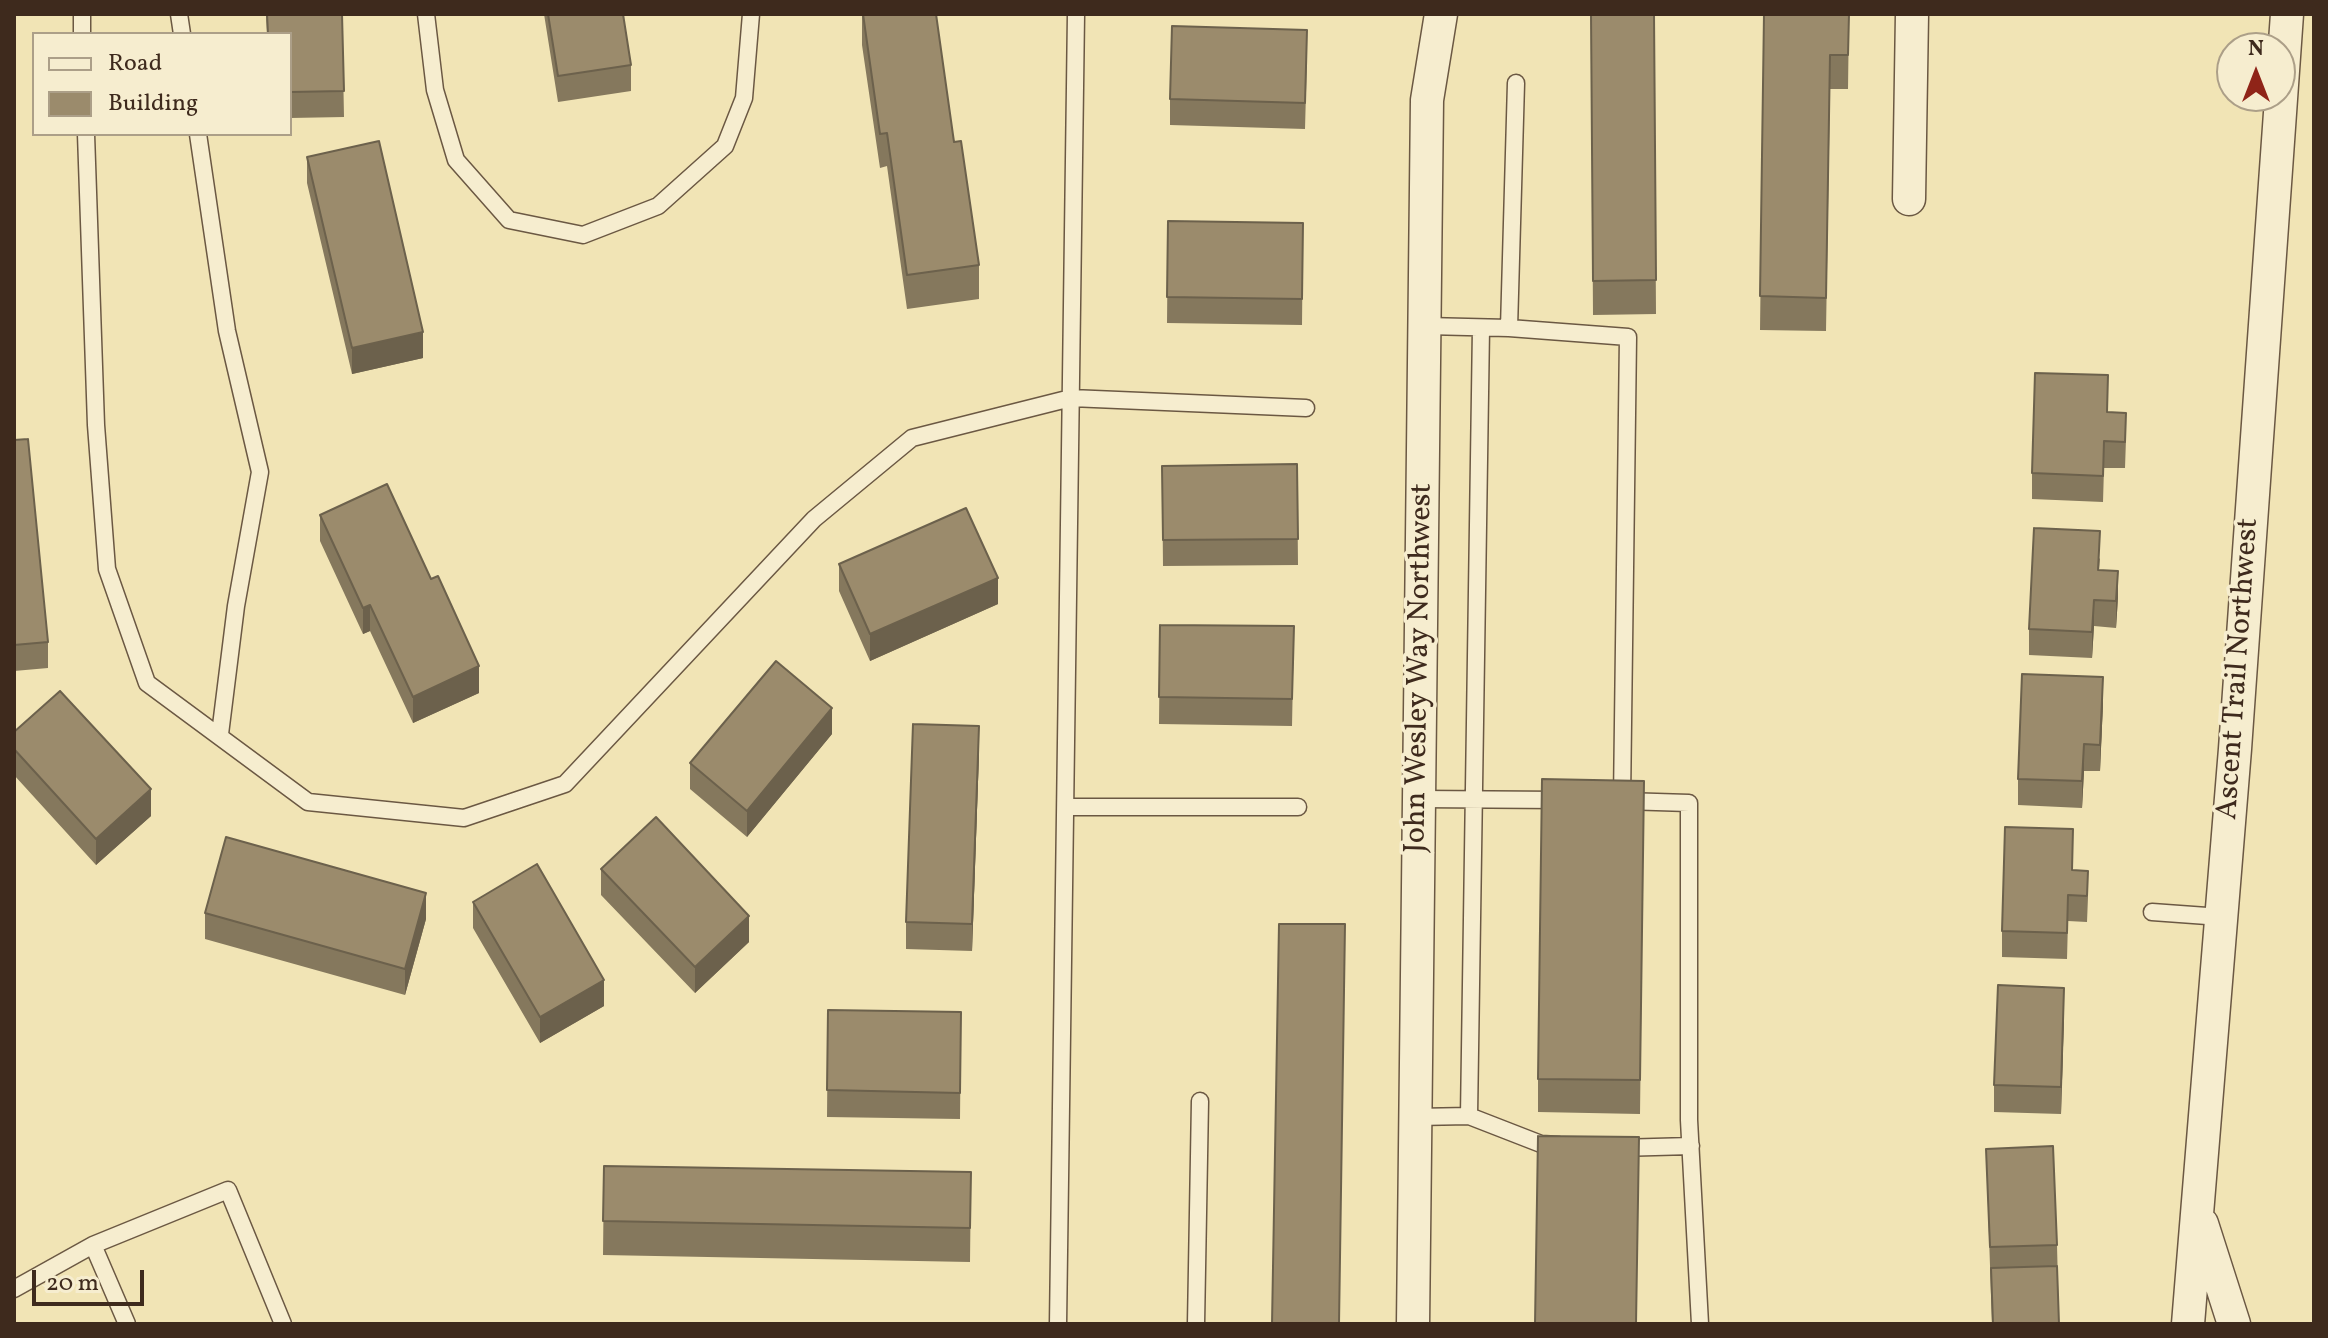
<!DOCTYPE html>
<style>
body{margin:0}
#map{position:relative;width:2328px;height:1338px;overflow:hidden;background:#f1e4b5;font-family:Vollkorn,serif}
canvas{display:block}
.frame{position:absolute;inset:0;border:16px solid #3e2a1d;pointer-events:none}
.legend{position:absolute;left:32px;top:32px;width:260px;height:104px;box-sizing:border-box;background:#f6edcf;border:2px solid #ac9f88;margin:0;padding:10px 14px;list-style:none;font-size:24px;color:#3e2a1d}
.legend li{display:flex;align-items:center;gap:16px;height:40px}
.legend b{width:40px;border:2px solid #ac9f88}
.north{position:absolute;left:2216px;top:32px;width:80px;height:80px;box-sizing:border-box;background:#f6edcf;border:2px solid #ac9f88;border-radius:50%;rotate:0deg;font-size:22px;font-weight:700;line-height:32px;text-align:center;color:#3e2a1d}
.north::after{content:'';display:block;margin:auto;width:28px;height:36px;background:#8f2418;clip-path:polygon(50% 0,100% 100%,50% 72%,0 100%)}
.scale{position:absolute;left:32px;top:1270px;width:112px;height:36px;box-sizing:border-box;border:4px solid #3e2a1d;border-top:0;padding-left:10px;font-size:24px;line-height:28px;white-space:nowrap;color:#3e2a1d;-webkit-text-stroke:6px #f6edcf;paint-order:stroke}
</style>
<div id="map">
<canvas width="2328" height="1338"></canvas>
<div class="frame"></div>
<ul class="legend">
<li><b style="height:10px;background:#f6edcf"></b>Road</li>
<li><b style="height:22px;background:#9b8b6c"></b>Building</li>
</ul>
<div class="north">N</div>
<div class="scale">20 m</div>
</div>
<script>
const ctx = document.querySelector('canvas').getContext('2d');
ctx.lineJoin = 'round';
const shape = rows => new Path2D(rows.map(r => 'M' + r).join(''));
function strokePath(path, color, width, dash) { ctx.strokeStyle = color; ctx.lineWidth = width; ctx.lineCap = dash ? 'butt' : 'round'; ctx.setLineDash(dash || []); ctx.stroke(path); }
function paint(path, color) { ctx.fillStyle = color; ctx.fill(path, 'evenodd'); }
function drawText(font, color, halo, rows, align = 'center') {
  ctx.font = font + ' Vollkorn,serif'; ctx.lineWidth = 7; ctx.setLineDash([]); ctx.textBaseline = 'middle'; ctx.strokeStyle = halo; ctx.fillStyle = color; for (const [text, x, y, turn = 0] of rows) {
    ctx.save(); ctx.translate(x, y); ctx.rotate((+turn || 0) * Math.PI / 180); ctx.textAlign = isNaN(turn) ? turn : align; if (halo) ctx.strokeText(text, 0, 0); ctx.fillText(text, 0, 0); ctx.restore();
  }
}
const lane = shape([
 [179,14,182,34],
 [426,14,435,90,456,160,509,220,583,235,658,206,725,146,744,98,751,14],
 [82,34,82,14],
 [86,134,96,425,107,569,147,683,308,802,464,818,565,784,814,519,912,438,1071,398,1306,408],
 [198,134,227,331,260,472,236,606,220,734],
 [1426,326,1509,328,1516,83],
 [1509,328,1628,337,1622,800],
 [1419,799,1561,800],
 [1624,801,1689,803,1689,1120,1700,1324],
 [1067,807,1298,807],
 [2152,912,2221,917],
 [1469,1116,1541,1144,1559,1145],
 [1416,1117,1469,1116,1481,328],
 [1618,1148,1691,1146],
 [93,1245,127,1324],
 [14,1289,93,1245,228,1190,283,1324],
 [1058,1324,1076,14],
 [1196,1324,1200,1101]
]);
const street = shape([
 [1909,199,1912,14],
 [2202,1224,2234,1324],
 [1413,1324,1427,100,1441,14],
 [2188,1324,2235,749,2287,14]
]);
const wall = shape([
 [266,14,342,14,344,117,290,118,290,34,267,34],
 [544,14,623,14,631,65,631,91,558,102],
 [862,14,954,142,979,265,979,299,907,309,887,166,880,168,862,45],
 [1591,14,1654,14,1656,314,1593,315],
 [1764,14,1849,14,1848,89,1830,89,1826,331,1760,330],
 [1307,56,1305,129,1170,125,1170,99],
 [307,157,423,358,352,374,307,183],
 [1168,221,1303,223,1302,325,1167,323],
 [2108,412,2126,439,2125,468,2104,468,2103,502,2032,499,2032,473],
 [14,440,48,642,48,668,14,671],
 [1297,464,1298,565,1163,566,1162,466],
 [320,515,431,579,479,693,413,723,370,631,363,634,320,541],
 [2100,558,2099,570,2118,597,2116,628,2094,626,2092,658,2029,655,2029,629],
 [839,564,998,604,870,661,839,591],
 [1160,625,1294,626,1292,726,1159,724],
 [2103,703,2100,771,2084,771,2082,808,2018,805,2018,779],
 [14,732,151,816,96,865,14,775],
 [832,734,747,837,690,789,690,763],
 [979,753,972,951,906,949,906,922],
 [1644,781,1640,1114,1538,1112,1538,1079],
 [601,869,749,942,695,993,601,895],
 [2072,870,2088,897,2087,922,2068,921,2067,959,2002,957,2002,931],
 [473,902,604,1006,540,1043,473,928],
 [205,913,426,919,405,995,205,939],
 [828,1010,961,1012,960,1119,827,1117],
 [2064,1014,2061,1114,1994,1112,1994,1085],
 [1986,1149,2057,1245,2059,1324,1992,1324],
 [604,1166,971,1172,970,1262,603,1255]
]);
const shadedWall = shape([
 [423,332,423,358,352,374,352,348],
 [2118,571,2118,597,2116,628,2116,601],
 [998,578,998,604,870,661,870,634],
 [2094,600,2094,626,2092,658,2092,632],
 [370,605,370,631,363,634,363,608],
 [479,666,479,693,413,723,413,697],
 [2103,677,2103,703,2100,771,2100,745],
 [832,708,832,734,747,837,747,811],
 [979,726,979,753,972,951,972,924],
 [2084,744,2084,771,2082,808,2082,781],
 [151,789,151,816,96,865,96,839],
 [426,893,426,919,405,995,405,969],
 [749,916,749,942,695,993,695,967],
 [604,980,604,1006,540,1043,540,1017],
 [2064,988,2064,1014,2061,1114,2061,1087]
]);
const building = shape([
 [267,14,342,14,344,91,290,92,290,34,268,34,267,14],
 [548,14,623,14,631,65,558,76,548,14],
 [863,14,936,14,954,142,961,141,979,265,907,275,887,133,880,134,863,14],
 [1591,14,1654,14,1656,280,1593,281,1591,14],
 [1764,14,1849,14,1848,55,1830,55,1826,298,1760,296,1764,14],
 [1172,26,1307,30,1305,103,1170,99,1172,26],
 [379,141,423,332,352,348,307,157,379,141],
 [1168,221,1303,223,1302,299,1167,297,1168,221],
 [2035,373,2108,375,2107,412,2126,413,2125,442,2104,441,2103,476,2032,473,2035,373],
 [28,439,48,642,14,645,14,440,28,439],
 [1297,464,1298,539,1163,540,1162,466,1297,464],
 [387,484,431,579,438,576,479,666,413,697,370,605,363,608,320,515,387,484],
 [966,508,998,578,870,634,839,564,966,508],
 [2034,528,2100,531,2098,570,2118,571,2116,601,2094,600,2092,632,2029,629,2034,528],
 [1160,625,1294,626,1292,699,1159,697,1160,625],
 [776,661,832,708,747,811,690,763,776,661],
 [2022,674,2103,677,2100,745,2084,744,2082,781,2018,779,2022,674],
 [60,691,151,789,96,839,14,749,14,732,60,691],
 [913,724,979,726,972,924,906,922,913,724],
 [1542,779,1644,781,1640,1080,1538,1079,1542,779],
 [656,817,749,916,695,967,601,869,656,817],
 [2005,827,2073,829,2072,870,2088,871,2087,896,2068,895,2067,933,2002,931,2005,827],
 [226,837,426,893,405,969,205,913,226,837],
 [537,864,604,980,540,1017,473,902,537,864],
 [1279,924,1345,924,1339,1324,1272,1324,1279,924],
 [1998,985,2064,988,2061,1087,1994,1085,1998,985],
 [828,1010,961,1012,960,1093,827,1090,828,1010],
 [1538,1136,1639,1137,1636,1324,1535,1324,1538,1136],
 [2053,1146,2057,1245,1990,1247,1986,1149,2053,1146],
 [604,1166,971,1172,970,1228,603,1221,604,1166],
 [2057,1266,2059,1324,1993,1324,1991,1268,2057,1266]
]);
const streetNames = [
 ["John Wesley Way Northwest",1421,668,-89],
 ["Ascent Trail Northwest",2240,669,-86]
];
strokePath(lane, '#6b5843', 19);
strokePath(street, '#6b5843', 35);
strokePath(lane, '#f6edcf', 16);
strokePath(street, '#f6edcf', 32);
paint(wall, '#85785d');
paint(shadedWall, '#6c614c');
paint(building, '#9b8b6c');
strokePath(building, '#6c614c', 2);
drawText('30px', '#3e2a1d', '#f6edcf', streetNames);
</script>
